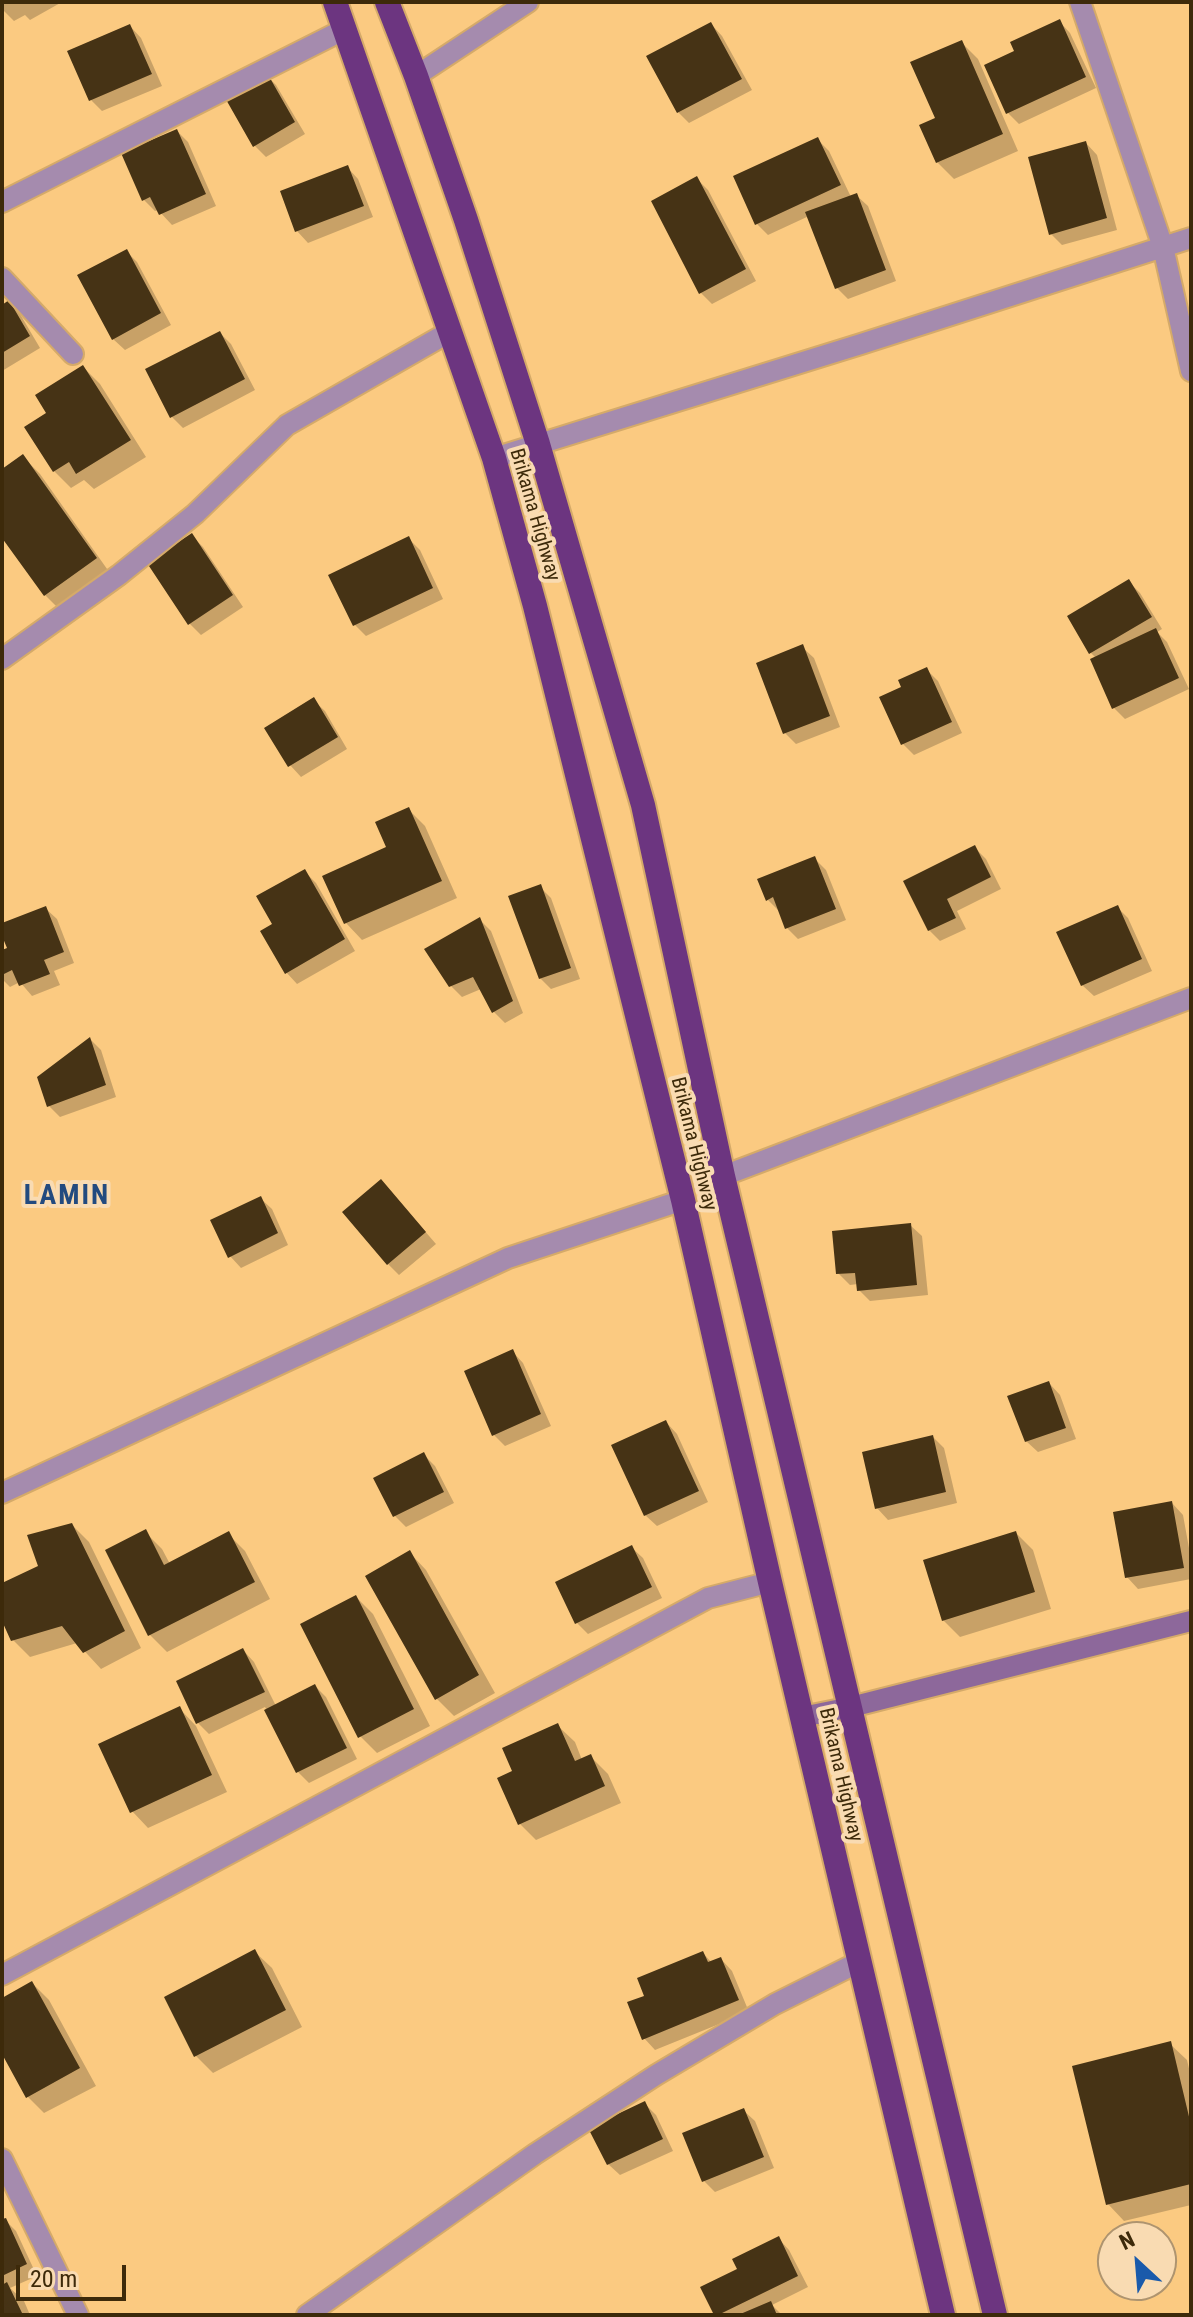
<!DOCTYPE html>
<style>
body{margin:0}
#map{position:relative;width:1193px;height:2317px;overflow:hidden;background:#fbca81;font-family:"Roboto Condensed",sans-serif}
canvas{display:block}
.frame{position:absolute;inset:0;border:4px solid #3d2a0a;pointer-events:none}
.north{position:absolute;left:1097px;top:2221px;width:80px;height:80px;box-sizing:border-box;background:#f9dbb2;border:2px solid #ae946f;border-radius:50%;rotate:334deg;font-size:22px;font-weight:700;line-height:32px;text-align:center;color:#3d2a0a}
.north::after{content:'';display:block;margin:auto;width:28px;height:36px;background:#1a5aab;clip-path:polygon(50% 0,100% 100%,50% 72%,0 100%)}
.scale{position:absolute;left:16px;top:2265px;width:110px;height:36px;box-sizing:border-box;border:4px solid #3d2a0a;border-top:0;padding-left:10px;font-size:24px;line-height:28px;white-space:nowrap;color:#3d2a0a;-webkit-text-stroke:6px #f9dbb2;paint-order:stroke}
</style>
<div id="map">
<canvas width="1193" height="2317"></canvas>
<div class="frame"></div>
<div class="north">N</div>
<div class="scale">20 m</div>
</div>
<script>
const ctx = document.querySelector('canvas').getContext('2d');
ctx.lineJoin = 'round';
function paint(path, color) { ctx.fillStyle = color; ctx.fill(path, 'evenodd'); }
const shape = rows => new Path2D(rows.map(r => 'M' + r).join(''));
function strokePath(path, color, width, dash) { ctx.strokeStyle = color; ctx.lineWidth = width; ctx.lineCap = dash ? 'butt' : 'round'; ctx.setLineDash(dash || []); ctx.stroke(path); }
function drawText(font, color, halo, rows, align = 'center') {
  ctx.font = font + ' "Roboto Condensed",sans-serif'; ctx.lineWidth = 8; ctx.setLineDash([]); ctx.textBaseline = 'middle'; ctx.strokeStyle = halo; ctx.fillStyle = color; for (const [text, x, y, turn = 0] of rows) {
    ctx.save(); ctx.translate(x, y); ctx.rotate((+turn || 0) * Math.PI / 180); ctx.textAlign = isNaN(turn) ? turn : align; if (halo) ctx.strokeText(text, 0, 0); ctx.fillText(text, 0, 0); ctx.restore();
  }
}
const shadow = shape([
 [2,2,62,2,30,20,25,15,14,21,3,10],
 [1059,21,1070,33,1096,88,1019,124,1008,113,1017,52],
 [711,24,722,36,752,90,689,123,678,112],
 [130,26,141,38,162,86,102,111,91,100,70,52],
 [961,42,978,59,1018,151,954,179,937,162,937,119],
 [265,74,276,85,305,134,266,157,255,146],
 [177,131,188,142,216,206,172,225,158,210,155,211,144,200],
 [817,139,829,151,851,197,856,195,868,206,896,281,848,299,837,288,809,216,768,235,757,224],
 [1086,143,1097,155,1117,230,1062,245,1051,234],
 [347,167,358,179,373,217,308,243,297,231,282,193],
 [697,179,708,190,756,281,712,304,701,293],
 [126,251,137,262,171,325,125,350,113,339],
 [9,303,20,314,40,348,2,371,2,307],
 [220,333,231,344,255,390,183,428,172,417],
 [83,367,100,384,146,457,94,489,84,480,71,488,54,471,49,413],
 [23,457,40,474,112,576,62,612,45,595,2,535,2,472],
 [192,536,203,547,243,607,201,635,190,624],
 [409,539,420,550,443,599,366,636,355,625],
 [1129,582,1140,593,1162,629,1157,632,1167,642,1189,689,1125,719,1114,708,1096,658,1091,653],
 [802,647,814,658,840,727,796,744,785,733,758,664],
 [926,669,938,681,962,733,914,755,903,744,904,688],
 [313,700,325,711,347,749,301,777,290,765],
 [408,809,425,826,457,898,362,940,346,923],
 [975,848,986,859,1001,889,957,911,966,929,940,941,929,930],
 [814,858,826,870,846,920,798,939,787,928,779,911,768,900],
 [305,872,316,883,355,951,297,984,286,972,274,925],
 [540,887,551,898,580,979,551,989,540,978],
 [1117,907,1128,918,1152,971,1094,996,1082,985],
 [45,908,57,919,74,963,54,971,60,985,32,996,20,982,10,987,2,979,2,952,9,950,2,925],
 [480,920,491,931,523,1013,505,1023,494,1012,481,989,462,997,450,985],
 [90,1039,101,1050,116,1097,60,1117,49,1106],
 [392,1193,436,1244,399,1275,388,1264],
 [260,1198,272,1209,288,1245,241,1268,230,1256],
 [910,1225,922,1236,928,1295,870,1301,859,1290,858,1284,850,1285,838,1273],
 [512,1351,523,1363,551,1426,505,1446,494,1435],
 [1049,1383,1060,1395,1076,1439,1038,1452,1026,1441],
 [666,1422,677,1434,708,1502,657,1526,645,1515],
 [933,1437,944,1448,957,1503,888,1520,877,1508],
 [424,1455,435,1466,454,1503,406,1527,395,1516,376,1479],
 [1172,1503,1183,1515,1191,1559,1191,1579,1138,1589,1127,1577],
 [72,1525,89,1542,141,1648,101,1669,77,1643,30,1657,13,1640,2,1616,2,1586,40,1567],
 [145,1532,162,1549,170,1564,228,1534,245,1551,270,1599,167,1652,150,1635],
 [1016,1533,1033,1550,1051,1609,960,1637,943,1620],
 [631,1547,643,1558,662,1598,588,1634,577,1623,558,1583],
 [410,1553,426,1570,495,1693,454,1716,437,1699],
 [356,1597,373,1614,430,1726,377,1753,360,1736],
 [243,1650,254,1662,276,1706,315,1686,326,1697,357,1759,309,1783,298,1772,265,1707,209,1734,198,1723],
 [180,1709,196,1726,227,1792,148,1828,132,1811],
 [558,1726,575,1742,582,1760,591,1757,608,1774,621,1803,536,1840,519,1823,514,1773],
 [255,1952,272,1968,302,2027,213,2073,196,2056,166,1998],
 [703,1953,712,1963,721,1959,732,1971,749,2012,655,2050,644,2038,647,1997],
 [32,1983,49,2000,96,2086,44,2113,27,2096,2,2050,2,2000],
 [1170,2044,1187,2060,1191,2077,1191,2205,1124,2221,1108,2204],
 [645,2104,656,2115,673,2151,620,2175,608,2164],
 [743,2110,755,2121,774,2168,715,2192,704,2181],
 [5,2220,16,2231,37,2276,10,2288,24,2301,30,2315,2,2315,2,2221],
 [778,2238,789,2250,808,2287,772,2305,782,2315,716,2315,739,2270]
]);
const building = shape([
 [1060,19,1086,77,1006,114,984,65,1014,51,1010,42],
 [711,22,742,79,677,113,646,56],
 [130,24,152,74,89,101,67,51],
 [962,40,1003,134,936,163,919,125,935,118,910,62],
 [266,71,295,122,253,147,224,96],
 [177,129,206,194,159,215,150,197,142,201,121,153],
 [818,137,841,185,755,225,733,176],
 [1086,141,1107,218,1049,235,1028,157],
 [348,165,364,206,295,232,280,191],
 [697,176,746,269,699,294,651,201],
 [857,193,886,270,835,289,805,212],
 [127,249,161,313,112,340,77,275],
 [9,300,30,336,2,353,2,305],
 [220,331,245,379,170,418,145,369],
 [83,365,131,440,76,474,69,462,53,472,24,427,46,413,35,395],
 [23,454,97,558,44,596,2,538,2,469],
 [192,533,233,595,188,625,147,563],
 [409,536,433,588,353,626,328,575],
 [1129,579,1152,617,1089,654,1067,616],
 [1156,628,1179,678,1112,709,1090,659],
 [803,644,830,716,783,734,756,663],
 [927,667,952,722,901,745,879,697,901,687,898,680],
 [314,697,338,737,288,767,264,728],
 [409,807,442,881,344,924,322,876,386,847,375,822],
 [975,845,991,877,947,899,956,918,928,931,903,881],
 [815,856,836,909,785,929,773,897,766,901,757,879],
 [305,869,345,939,285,974,260,931,272,924,256,896],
 [541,884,571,968,539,979,508,896],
 [1118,905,1142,959,1081,986,1056,932],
 [46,906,64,952,44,960,50,974,19,986,12,970,2,975,2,950,7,948,2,936,2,923],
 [480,917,513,1001,492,1013,473,977,449,987,424,949],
 [90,1037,106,1085,47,1107,37,1077],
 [381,1179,426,1232,387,1265,342,1212],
 [261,1196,278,1233,228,1258,210,1220],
 [911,1223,917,1285,857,1291,855,1273,836,1274,832,1231],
 [513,1349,541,1414,492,1436,464,1371],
 [1049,1381,1066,1428,1025,1442,1007,1396],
 [666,1420,699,1491,644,1516,611,1445],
 [933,1435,946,1492,875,1509,862,1452],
 [424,1452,444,1492,393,1517,373,1478],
 [1172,1501,1184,1568,1125,1578,1113,1512],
 [72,1523,125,1631,83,1653,62,1626,11,1641,2,1621,2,1583,38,1566,27,1535],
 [146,1529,164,1565,229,1531,255,1582,148,1636,105,1550],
 [1016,1531,1035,1592,942,1621,923,1560],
 [632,1545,652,1587,575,1624,555,1582],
 [410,1550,479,1675,435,1700,365,1576],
 [356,1595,414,1709,358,1738,300,1624],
 [243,1648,265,1692,196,1724,176,1681],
 [315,1684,347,1748,296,1773,264,1710],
 [180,1706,212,1775,130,1813,98,1744],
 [558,1723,575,1761,591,1754,605,1786,518,1825,497,1778,512,1771,502,1748],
 [255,1949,286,2010,194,2057,164,1997],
 [703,1951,708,1962,721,1957,739,2000,642,2040,627,2002,644,1996,637,1978],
 [32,1981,80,2068,26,2098,2,2054,2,1998],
 [1171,2041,1191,2125,1191,2184,1106,2205,1072,2066],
 [645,2101,663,2139,607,2165,588,2128],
 [744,2108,764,2157,702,2182,682,2133],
 [6,2218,27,2264,2,2276,2,2219],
 [779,2236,798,2276,718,2315,714,2315,700,2287,737,2269,732,2259],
 [7,2282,23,2315,2,2315,2,2285],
 [771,2301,777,2315,738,2315]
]);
const street = shape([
 [1080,2,1163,247,1191,371],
 [416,76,528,2],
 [2,202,345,29],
 [2,278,73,354],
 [494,458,861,344,1191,238],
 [2,659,119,575,195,514,287,425,451,331],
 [723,1176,1191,998],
 [2,1493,508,1258,683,1200],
 [2,1975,708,1598,770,1582],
 [2,2159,78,2315],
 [307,2315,535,2154,656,2075,775,2004,859,1962]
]);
const secondary = shape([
 [802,1717,851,1707,1191,1621]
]);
const highway = shape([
 [335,2,494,458,535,606,683,1200,770,1582,943,2315],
 [387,2,416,76,466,220,538,444,643,805,723,1176,995,2315]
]);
const streetNames = [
 ["Brikama Highway",534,515,74],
 ["Brikama Highway",693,1144,76],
 ["Brikama Highway",840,1775,77]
];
const districtNames = [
 ["LAMIN",67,1197]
];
paint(shadow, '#0003');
paint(building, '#463315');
strokePath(street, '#d5aa69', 24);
strokePath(secondary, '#d5aa69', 24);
strokePath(highway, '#d5aa69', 28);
strokePath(street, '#a58bae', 20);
strokePath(secondary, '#8d689b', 20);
strokePath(highway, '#6c3580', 24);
drawText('20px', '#3d2a0a', '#f9dbb2', streetNames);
ctx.letterSpacing = '2px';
drawText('bold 28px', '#224a7f', '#f9dbb2', districtNames);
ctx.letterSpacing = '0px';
</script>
